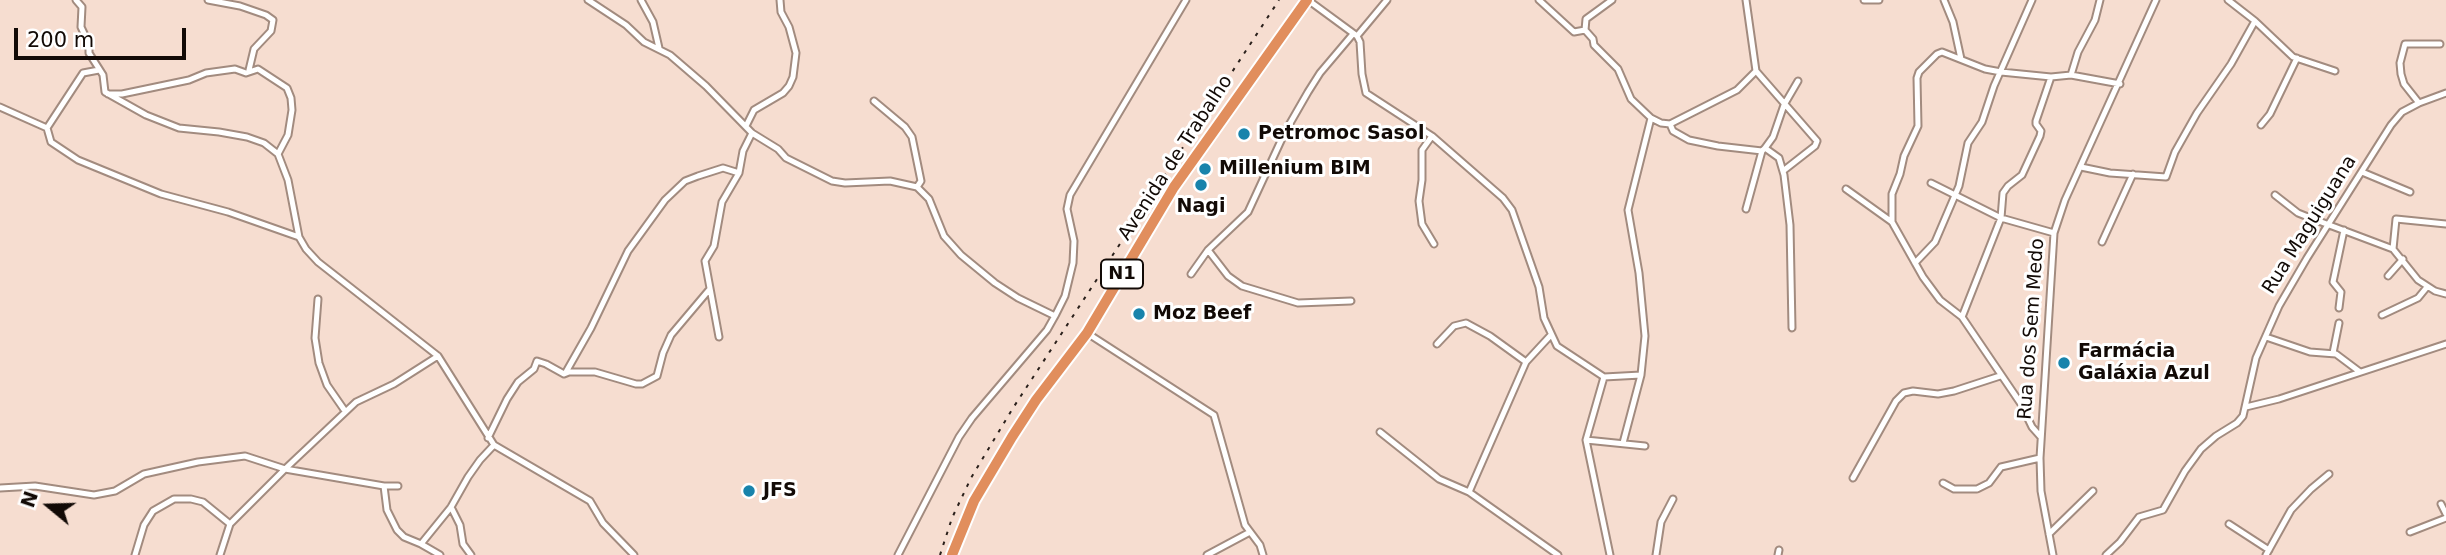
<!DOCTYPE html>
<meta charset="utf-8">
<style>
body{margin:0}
#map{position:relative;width:2446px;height:555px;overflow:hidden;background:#f6ddd0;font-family:"DejaVu Sans",sans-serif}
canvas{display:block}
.north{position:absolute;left:14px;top:471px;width:70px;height:70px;-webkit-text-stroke:5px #fff;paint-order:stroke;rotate:289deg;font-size:19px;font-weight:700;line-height:28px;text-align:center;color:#120a06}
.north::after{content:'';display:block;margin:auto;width:24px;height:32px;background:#120a06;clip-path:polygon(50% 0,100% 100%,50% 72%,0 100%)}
.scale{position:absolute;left:14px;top:28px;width:172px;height:32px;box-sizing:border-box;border:4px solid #120a06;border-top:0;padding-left:9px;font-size:21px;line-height:24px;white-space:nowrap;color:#120a06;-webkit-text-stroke:5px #fff;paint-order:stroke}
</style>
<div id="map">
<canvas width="2446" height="555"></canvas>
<div class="north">N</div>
<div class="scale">200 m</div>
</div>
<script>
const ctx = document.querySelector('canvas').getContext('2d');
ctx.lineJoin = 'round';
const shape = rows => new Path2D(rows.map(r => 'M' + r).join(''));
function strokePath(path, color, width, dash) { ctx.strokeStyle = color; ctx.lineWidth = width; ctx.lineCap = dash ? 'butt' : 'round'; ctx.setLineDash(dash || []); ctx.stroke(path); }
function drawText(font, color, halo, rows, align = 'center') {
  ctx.font = font + ' "DejaVu Sans",sans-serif'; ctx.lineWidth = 6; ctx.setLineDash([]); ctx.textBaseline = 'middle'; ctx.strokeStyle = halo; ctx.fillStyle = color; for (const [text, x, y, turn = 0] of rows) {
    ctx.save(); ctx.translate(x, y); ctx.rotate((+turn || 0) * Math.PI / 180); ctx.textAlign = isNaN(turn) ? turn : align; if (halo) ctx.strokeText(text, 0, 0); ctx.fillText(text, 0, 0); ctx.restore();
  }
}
const street = shape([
 [76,0,82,7,81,27,89,44,89,53,103,75,105,92,146,115,179,128,219,132,247,137,264,143,278,154,288,180,299,237],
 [208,0,240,6,266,15,273,20,271,31,254,49,249,70],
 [588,0,626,25,644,42,670,55,706,86,752,133,778,149,786,158,832,181,845,183,890,181,917,187,929,199,944,236,961,255,995,283,1018,298,1055,316],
 [641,0,653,22,659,48],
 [1308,0,1357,36,1360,42,1362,74,1366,93,1432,136,1503,198,1512,210,1539,287,1544,318,1557,346,1604,377,1641,375],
 [1539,0,1574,32,1585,30],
 [1612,0,1586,19,1585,30,1593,39,1594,45,1618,69,1631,99,1651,118,1661,123,1670,124,1737,90,1756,71,1746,0],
 [1864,0,1879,0],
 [1944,0,1953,22,1961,59],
 [2228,0,2255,21,2293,57,2335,71],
 [1357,36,1387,0],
 [1756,71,1817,141,1815,146,1783,171],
 [2071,75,2078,52,2095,20,2100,0],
 [108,94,122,94,146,89,189,80,206,73,235,69,246,73,258,69,287,88,291,98,292,110,288,135,278,154],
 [874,101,905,127,912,137,921,181,917,187],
 [2419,103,2404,84,2401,74,2400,63,2405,44,2440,44],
 [0,107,47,128,51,142,78,160,161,194,228,212,299,237,306,249,318,262,438,356,494,445,590,501,603,523,634,555],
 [1670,124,1673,131,1689,140,1718,146,1762,151,1765,148],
 [2261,125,2270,114,2297,58],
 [746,126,754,110,783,93,789,86,793,77,796,53,789,27,781,12,780,0],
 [47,128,83,73,99,70],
 [1432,136,1422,150,1422,180,1419,201,1422,224,1434,244],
 [2081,167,2110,173,2166,177,2175,152,2197,113,2231,64,2255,21],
 [2362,172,2410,192],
 [1931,183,2001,218,2054,233],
 [1846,189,1892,222,1923,277,1940,300,1962,317,2021,404,2032,427,2040,436],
 [2275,195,2298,213,2308,217,2393,249,2418,280,2435,291,2446,294],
 [1746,209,1762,151],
 [1892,222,1892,194,1900,174,1904,156,1918,126,1917,78,1919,72,1937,54,1942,52,1985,69,2001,72,2051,77,2071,75,2120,84],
 [2102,242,2133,174],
 [2393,249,2396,219,2446,224],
 [1208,250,1228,276,1242,286,1298,303,1351,301],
 [1915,263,1935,242,1959,186,1968,143,1982,122,1994,86,2032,0],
 [1191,274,1208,250,1248,212,1285,132,1308,92,1320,73,1353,34],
 [2388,276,2403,259],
 [318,299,315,338,319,363,327,385,345,411],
 [2339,308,2341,292,2333,282,2344,230],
 [2382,315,2418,298,2427,287],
 [1962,317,2001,218,2003,193,2008,186,2022,175,2040,136,2041,131,2036,124,2036,121,2051,77],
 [1792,328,1790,225,1784,175,1779,158,1765,148,1773,137,1784,105,1798,81],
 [1087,333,1214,415,1245,525,1260,545,1263,555],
 [719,337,705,261,714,246,722,202,739,173,743,151,752,133],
 [2266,337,2310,352,2336,354,2360,372],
 [1437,344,1454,326,1466,323,1490,336,1526,362],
 [2333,353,2339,323],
 [566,372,591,328,628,251,665,200,685,181,698,176,723,168,739,173],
 [1604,377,1586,440,1610,555],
 [2246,407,2279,399,2446,344],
 [1380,432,1439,479,1469,492,1526,362,1550,336],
 [488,438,507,399,518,382,534,369,537,361,546,364,564,374,569,372,595,372,636,384,642,384,657,376,663,353,671,335,709,290],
 [1586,440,1645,446],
 [1623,443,1641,375,1645,336,1639,273,1628,210,1651,118],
 [1853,478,1896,401,1904,393,1913,391,1938,394,1954,391,2000,376],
 [1943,483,1954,489,1977,489,1989,483,2001,467,2040,458],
 [384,486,398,486],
 [0,488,35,486,94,495,115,491,144,474,198,462,245,456,285,469,356,402,394,384,438,356],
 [1469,492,1558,555],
 [2441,504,2446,514],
 [451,507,460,525,463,544,471,555],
 [2229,524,2269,550],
 [2410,532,2446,518],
 [2049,534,2093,491],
 [421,544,451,507,468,477,480,460,494,445],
 [135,555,144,525,153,511,174,499,191,499,203,502,230,524],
 [220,555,230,524,285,469,384,486,387,510,397,530,404,537,421,544,440,555],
 [898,555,959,437,972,418,1047,330,1056,314,1065,296,1073,263,1074,241,1067,209,1070,195,1186,0],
 [1207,555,1250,532],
 [1656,555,1661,522,1673,499],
 [1778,555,1779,550],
 [2053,555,2041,491,2040,458,2054,233,2065,200,2156,0],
 [2106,555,2120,542,2139,517,2163,510,2185,471,2201,449,2216,436,2237,423,2243,416,2256,358,2279,306,2307,258,2391,125,2402,112,2419,103,2446,93],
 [2266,555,2291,510,2311,489,2329,474]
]);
const highway = shape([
 [952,555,974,501,1012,437,1036,400,1087,333,1174,187,1307,0]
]);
const rail = shape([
 [940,555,952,518,971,478,1013,408,1279,0]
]);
const markers = [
 [1244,134,7,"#1883ab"],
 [1205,169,7,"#1883ab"],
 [1201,185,7,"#1883ab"],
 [1139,314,7,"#1883ab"],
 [2064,363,7,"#1883ab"],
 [749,491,7,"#1883ab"]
];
const shields = [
 [1122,274,42]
];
const shieldNames = [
 ["N1",1122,274]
];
const poiNames = [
 ["Petromoc Sasol",1258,134],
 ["Millenium BIM",1219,169],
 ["Nagi",1201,207,"center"],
 ["Moz Beef",1153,314],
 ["Farmácia",2078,352],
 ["Galáxia Azul",2078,374],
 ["JFS",763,491]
];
const streetNames = [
 ["Avenida de Trabalho",1176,158,-57],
 ["Rua Maguiguana",2310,225,-58],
 ["Rua dos Sem Medo",2032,329,-86]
];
strokePath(street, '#a28b7f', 9);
strokePath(highway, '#fff', 14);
strokePath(street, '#fff', 5);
strokePath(highway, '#e18e5d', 10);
strokePath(rail, '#2a201b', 2, [3.5, 7]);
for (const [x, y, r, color] of markers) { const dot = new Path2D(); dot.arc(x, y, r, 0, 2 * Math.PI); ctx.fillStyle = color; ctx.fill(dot); strokePath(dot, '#fff', 2.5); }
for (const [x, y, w] of shields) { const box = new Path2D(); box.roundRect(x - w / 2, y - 14.5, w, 29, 5); ctx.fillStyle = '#fff'; ctx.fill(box); strokePath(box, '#120a06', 2); }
drawText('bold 18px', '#120a06', null, shieldNames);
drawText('bold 19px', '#120a06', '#fff', poiNames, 'left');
drawText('19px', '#120a06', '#fff', streetNames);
</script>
